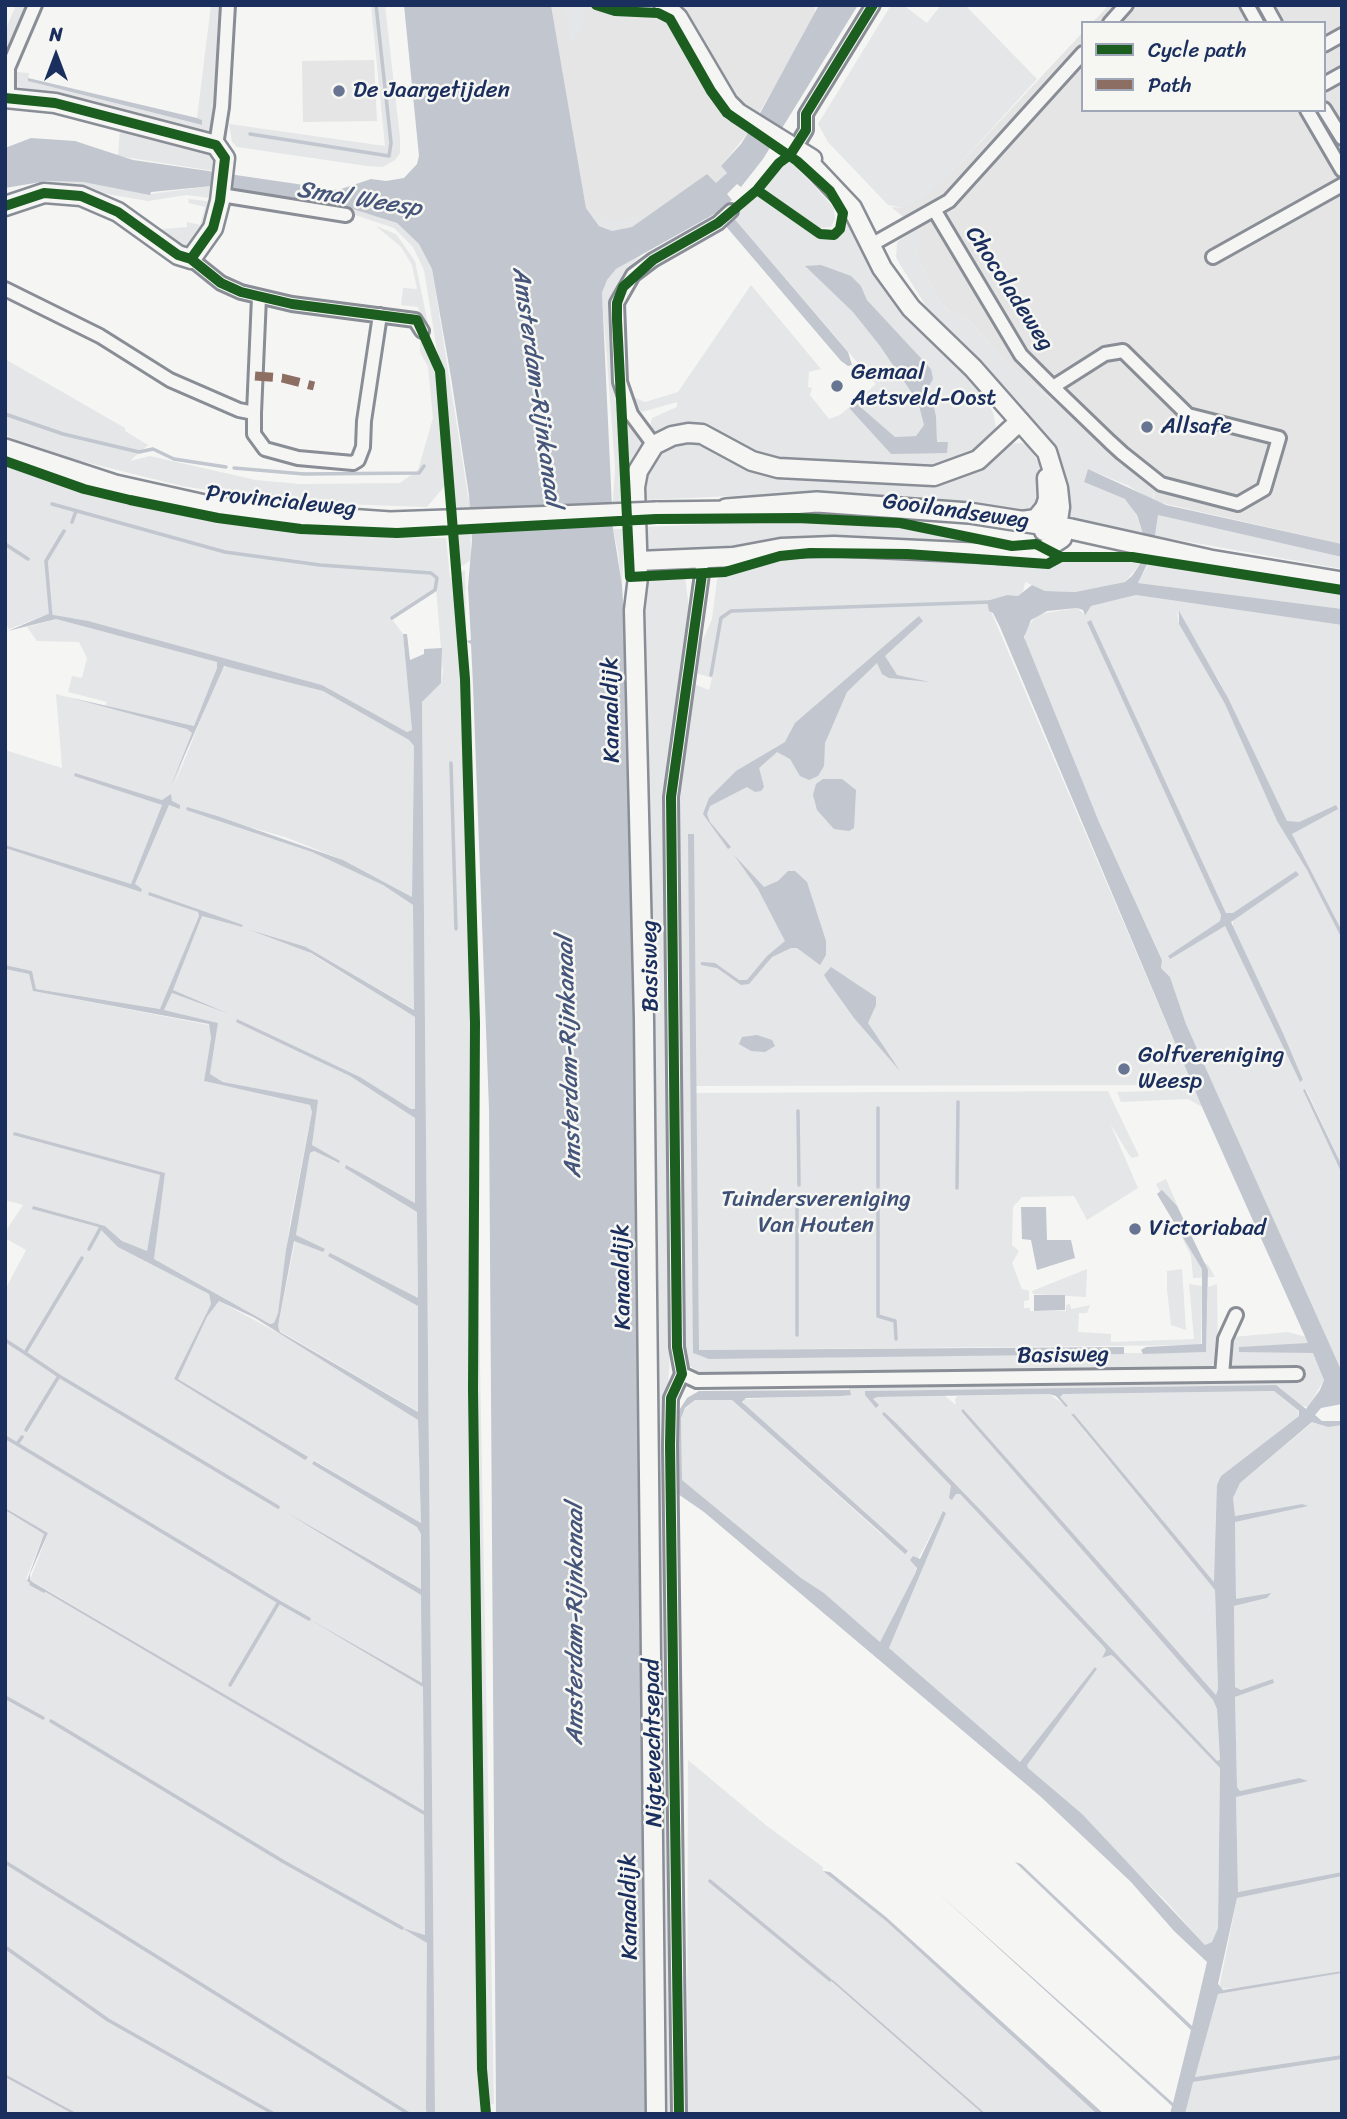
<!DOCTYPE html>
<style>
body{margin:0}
#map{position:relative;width:1347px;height:2119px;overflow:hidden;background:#f5f5f3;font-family:Sriracha,sans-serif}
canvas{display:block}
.frame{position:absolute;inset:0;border:7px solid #1b2f5e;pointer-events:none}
.legend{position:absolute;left:1081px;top:21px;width:245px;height:91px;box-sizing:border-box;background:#f6f6f2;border:2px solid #9ea6b7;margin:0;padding:9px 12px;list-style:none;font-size:21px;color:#1b2f5e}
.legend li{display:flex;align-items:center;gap:14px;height:35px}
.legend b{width:35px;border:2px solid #9ea6b7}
.north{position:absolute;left:21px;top:21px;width:70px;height:70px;-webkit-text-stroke:5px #f6f6f2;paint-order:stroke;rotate:0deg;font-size:19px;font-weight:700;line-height:28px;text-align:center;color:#1b2f5e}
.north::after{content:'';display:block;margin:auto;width:24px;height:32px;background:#1b2f5e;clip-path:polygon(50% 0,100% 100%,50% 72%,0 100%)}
</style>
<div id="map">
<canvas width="1347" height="2119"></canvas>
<div class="frame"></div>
<ul class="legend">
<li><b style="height:9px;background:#1b5e20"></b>Cycle path</li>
<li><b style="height:9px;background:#8d6e63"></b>Path</li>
</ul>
<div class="north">N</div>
</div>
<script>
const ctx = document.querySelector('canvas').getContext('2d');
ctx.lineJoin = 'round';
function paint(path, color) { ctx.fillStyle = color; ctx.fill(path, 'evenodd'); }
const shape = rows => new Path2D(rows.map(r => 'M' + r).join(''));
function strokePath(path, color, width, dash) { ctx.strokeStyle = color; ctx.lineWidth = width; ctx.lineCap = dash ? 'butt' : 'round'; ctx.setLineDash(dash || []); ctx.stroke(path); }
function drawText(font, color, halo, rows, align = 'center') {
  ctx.font = font + ' Sriracha,sans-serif'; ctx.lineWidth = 5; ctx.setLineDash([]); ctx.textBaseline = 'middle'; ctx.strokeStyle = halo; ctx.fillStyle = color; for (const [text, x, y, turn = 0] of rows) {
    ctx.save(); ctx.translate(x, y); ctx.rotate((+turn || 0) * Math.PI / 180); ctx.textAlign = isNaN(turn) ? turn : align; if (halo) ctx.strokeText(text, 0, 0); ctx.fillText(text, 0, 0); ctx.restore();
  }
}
const built = shape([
 [551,5,815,5,815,17,747,134,721,166,727,173,716,184,707,175,632,227,612,231,586,208],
 [1109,5,1342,5,1342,544,1153,501,1154,494,1139,468,1007,364,967,318,950,312,941,303,916,255,919,229,891,207,903,208,957,167,1083,32,1083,110,1324,110,1324,23,1092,23],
 [374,60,377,121,303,122,302,61]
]);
const green = shape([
 [16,5,30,5,5,60,5,31],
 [211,5,221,6,218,115,214,136,18,87,16,72,29,73,28,81,201,125,202,120,197,118],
 [371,5,385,5,400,138,400,153,395,160,383,167,367,166,237,147,232,142,229,124,385,146],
 [565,5,586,5,584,25,571,47],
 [891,5,903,5,927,23,941,5,965,5,1037,79,957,167,921,201,903,208,888,205,828,142,818,124],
 [120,128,215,153,214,171,118,156],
 [788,157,834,208,835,219,831,227,819,228,762,189],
 [47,181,83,182,150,194,212,186,210,198,187,195,148,201,54,185],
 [757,194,822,236,829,236,840,226,843,215,839,198,908,310,972,380,993,412,997,433,982,449,940,468,810,462,759,456,704,427,658,434,649,430,652,418,677,407,677,402,642,412,632,404,628,391,633,397,645,402,678,392,751,285,821,369,809,372,808,387,812,388,810,395,829,419,840,415,876,384,732,216],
 [806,267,861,286,867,300,931,369,929,386,936,416,937,442,891,454,850,409,856,403,895,437,916,436,924,425,918,402,880,346,854,312],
 [188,199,215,202,212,215,193,247,186,249,152,230,187,227,187,222,200,225,205,207,189,203],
 [348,207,397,223,419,244,432,269,470,508,471,560,459,568,447,413,424,270,413,247,394,228,346,212],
 [586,208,616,221,648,215,632,227,612,231,599,226],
 [376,226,396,234,415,261,435,358,418,307,401,305,403,288,417,289,412,265,401,247],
 [919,227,922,243,917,248,916,255,941,303,950,312,967,318,1007,364,1153,481,1153,501,1129,486,1088,469,1084,482,1125,499,1133,505,1144,537,1074,525,1067,516,1060,464,1053,447,934,319,901,266,896,257,897,242],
 [642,254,622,275,612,306,624,501,613,502,615,467,602,294,607,280,616,269],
 [420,329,428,357,437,369,448,482,427,507,282,502,182,486,52,454,5,435,5,359,125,428,125,431,148,445,130,461,150,456,256,480,300,484,400,483,418,470,433,418,428,367,420,352],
 [626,416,644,438,645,445,628,483],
 [697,440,734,459,947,479,979,469,1011,444,1021,443,1028,445,1040,465,1044,477,1043,500,1034,508,1009,511,853,494,801,493,642,500,643,474,657,452,671,445],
 [5,464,127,503,273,530,341,536,446,538,450,578,465,570,494,2104,486,2105,486,2114,435,2114,422,702,441,683,443,672,436,588,391,618,403,634,412,730,407,732,322,685,88,622,48,614,9,629,5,622],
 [1158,515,1342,557,1342,569,1173,539,1153,538],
 [804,520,903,525,1006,547,1037,547,643,552,643,527],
 [613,529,625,529,622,585,618,552],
 [813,556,1051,566,1064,560,1116,560,1140,564,1125,582,1075,592,1045,591,1025,582,1023,592,1018,596,1007,595,987,602,1202,1107,1188,1099,1121,1102,1117,1092,1155,1091,1154,1085,695,1086,693,1353,710,1359,1206,1352,1208,1287,1217,1284,1218,1360,1206,1370,702,1375,685,1362,682,1353,678,815,694,684,709,690,712,678,696,673,699,649,712,619,717,580,723,571,758,561],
 [1149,563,1342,594,1342,609,1138,583],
 [685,577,690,616,663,812,670,1351,667,1405,673,2114,660,2114,642,580],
 [1136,595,1342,625,1342,931,1292,834,1336,805,1299,822,1287,822,1219,681,1177,612,1179,624,1225,704,1277,821,1315,883,1342,939,1342,1166,1306,1089,1303,1090,1342,1174,1342,1372,1186,1024,1170,977,1161,968,1162,959,1099,822,1025,644,1025,629,1039,614,1077,608,1084,614,1091,606],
 [1090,620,1226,913,1233,913,1233,927,1283,1033,1303,1080,1300,1082,1225,926,1169,956,1220,921,1221,915],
 [56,619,217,662,217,668,194,726,105,706,107,702,68,692,72,676,82,678,87,658,79,642,37,641,27,627],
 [230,665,323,691,409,740,414,746,412,897,343,860,285,837,186,809,312,852,383,885,413,905,415,1010,306,947,300,947,415,1017,415,1109,411,1109,360,1077,237,1020,350,1076,415,1118,415,1203,346,1165,417,1212,418,1299,413,1298,418,1306,419,1412,280,1331,278,1326,295,1241,323,1252,324,1249,296,1235,310,1153,314,1151,338,1163,312,1145,317,1100,223,1082,210,1074,218,1023,164,1010,172,993,228,1014,173,990,202,916,242,927,243,925,149,895,198,912,199,916,161,1009,36,989,32,971,5,965,5,848,141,892,135,884,169,805,177,807,170,799,162,800,75,773,162,805,131,885,5,845,5,750,62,768,56,694,187,728,192,733,174,786,221,669],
 [5,969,29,974,33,991,209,1025,211,1038,204,1081,310,1105,312,1112,290,1223,278,1313,274,1323,270,1324,154,1259,164,1173,13,1135,160,1175,147,1251,122,1241,105,1226,32,1209,98,1227,119,1247,209,1294,211,1304,174,1379,305,1460,282,1441,178,1379,207,1317,219,1301,295,1342,418,1420,421,1523,315,1461,312,1464,417,1527,421,1534,422,1589,284,1511,422,1595,422,1684,346,1641,423,1687,424,1812,30,1580,48,1533,5,1508,5,1290,26,1250,5,1238,5,1232,23,1205,5,1200],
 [1108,1091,1139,1156,1132,1158,1129,1155,1110,1123,1138,1188,1087,1220,1074,1196,1022,1197,1013,1207,1012,1245,1019,1251,1012,1263,1022,1289,1029,1291,1029,1300,1024,1301,1024,1308,1030,1308,1030,1311,1066,1311,1066,1305,1070,1304,1071,1309,1090,1305,1087,1313,1079,1313,1078,1332,1111,1334,1111,1342,1194,1339,1189,1284,1202,1286,1201,1345,699,1350,696,1093],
 [1166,1179,1201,1260,1209,1266,1215,1277,1193,1278,1191,1256,1156,1184],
 [1087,1269,1086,1297,1033,1294,1032,1291],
 [1182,1269,1186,1330,1171,1325,1167,1290,1167,1271],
 [1288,1332,1306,1337,1309,1344,1239,1347,1239,1351,1314,1353,1324,1380,1308,1407,1302,1406,1276,1385,865,1391,877,1407,873,1399,877,1397,945,1396,956,1405,955,1399,958,1396,1049,1394,1068,1407,1060,1397,1063,1394,1274,1391,1298,1411,1299,1416,1221,1476,1215,1583,1071,1415,1215,1590,1218,1690,1216,1695,963,1410,961,1411,1213,1700,1217,1709,1220,1761,1216,1761,885,1413,951,1486,952,1500,956,1494,960,1494,1103,1646,1106,1650,1102,1658,1111,1655,1114,1657,1220,1768,1218,1928,1212,1942,1205,1945,1164,1899,1028,1768,1026,1765,1097,1669,1095,1667,1020,1762,889,1648,946,1512,943,1511,918,1559,915,1574,880,1642,824,1593,801,1578,682,1480,681,1413,695,1400,732,1400,881,1534,907,1551,744,1404,743,1399,850,1395,848,1384,1300,1379,1303,1375,1301,1370,1238,1369,1230,1365,1233,1337],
 [1313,1422,1328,1427,1342,1425,1342,1872,1238,1892,1236,1797,1306,1781,1299,1778,1240,1791,1237,1787,1235,1697,1274,1683,1273,1680,1241,1690,1235,1687,1234,1606,1267,1598,1269,1593,1236,1600,1235,1521,1306,1506,1302,1504,1234,1516,1233,1498,1240,1483],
 [5,1510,44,1534,26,1579,424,1815,425,1935,407,1930,427,1943,427,2114,78,2114,5,2074],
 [688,1760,767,1826,823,1867,823,1871,886,1921,1097,2114,986,2114,833,1980,831,1981,983,2114,687,2114],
 [1342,1876,1342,1971,1248,1987,1219,1989,1237,1898],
 [1342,1973,1342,2055,1195,2077,1218,1994],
 [1342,2059,1342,2114,1185,2114,1192,2082],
 [5,2077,73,2114,5,2114]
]);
const water = shape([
 [404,5,551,5,586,208,599,226,612,231,632,227,707,174,716,183,727,173,721,166,741,144,758,117,819,5,858,5,763,159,741,187,737,184,727,194,732,200,718,212,616,269,607,280,602,293,613,529,622,585,626,654,638,1084,640,1654,648,2114,496,2114,489,1109,473,685,471,644,466,641,471,640,468,587,472,541,469,495,451,377,432,269,419,244,397,223,337,204,212,186,151,192,150,195,83,182,47,181,5,188,5,148,31,138,75,141,133,160,338,190,371,179,386,181,404,178,417,164,419,156],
 [28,78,197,118,202,120,202,125,28,81],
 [732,216,848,352,852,365,848,366,841,361,724,224],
 [821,265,851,276,861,286,867,300,931,369,933,379,929,386,936,416,937,442,948,442,947,453,891,454,850,409,851,404,856,403,895,437,916,436,924,425,918,402,880,346,853,312,805,266],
 [1088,469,1166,505,1342,544,1342,557,1158,515,1152,554,1138,583,1342,609,1342,625,1136,595,1091,606,1085,615,1083,610,1077,608,1047,611,1031,620,1024,637,1099,822,1162,960,1161,968,1170,977,1186,1024,1342,1372,1342,1404,1321,1408,1315,1415,1322,1421,1342,1421,1342,1425,1328,1427,1312,1422,1240,1483,1233,1498,1235,1516,1302,1504,1308,1506,1235,1522,1236,1599,1271,1593,1267,1598,1234,1606,1235,1687,1241,1690,1273,1679,1274,1683,1235,1697,1237,1787,1240,1791,1299,1778,1308,1781,1236,1797,1238,1892,1342,1872,1342,1876,1237,1898,1218,1984,1223,1990,1342,1971,1342,1973,1218,1994,1195,2077,1342,2055,1342,2059,1193,2082,1185,2114,1170,2114,1172,2106,938,1893,1173,2103,1191,2030,1015,1862,1021,1864,1192,2026,1207,1962,1174,1931,1131,1882,1040,1796,704,1512,678,1494,678,1412,687,1398,699,1391,850,1390,851,1395,841,1396,746,1398,742,1402,908,1551,905,1554,732,1400,695,1400,685,1408,681,1418,682,1480,801,1578,824,1593,880,1642,915,1574,917,1568,910,1560,913,1556,920,1559,943,1511,946,1513,889,1648,1020,1762,1095,1667,1097,1669,1027,1765,1028,1768,1082,1814,1205,1945,1212,1942,1218,1928,1220,1768,1114,1657,1111,1655,1102,1658,1106,1650,1103,1646,960,1494,956,1494,952,1500,949,1498,951,1486,882,1414,884,1412,897,1424,989,1519,1217,1761,1220,1760,1217,1709,1213,1700,961,1411,963,1409,1216,1695,1218,1689,1215,1590,1071,1414,1074,1414,1214,1582,1217,1485,1221,1476,1299,1416,1299,1411,1274,1391,1063,1394,1060,1397,1068,1406,1066,1407,1056,1396,1049,1394,877,1397,873,1399,879,1405,876,1408,865,1395,865,1391,1276,1385,1306,1409,1320,1390,1324,1380,1313,1353,1239,1352,1239,1347,1308,1343,1202,1107,1000,627,993,613,989,611,987,601,1007,595,1018,596,1032,585,1045,591,1075,592,1125,582,1132,576,1140,564,1144,537,1137,515,1125,499,1084,482],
 [1179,611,1228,698,1287,821,1299,822,1336,805,1338,809,1292,834,1342,931,1342,939,1307,870,1277,821,1225,704,1179,624],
 [48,614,88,621,322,685,407,732,412,730,403,634,407,634,410,660,424,654,424,649,442,648,441,683,422,702,435,2114,427,2114,426,2109,427,1943,402,1928,425,1935,424,1815,27,1581,44,1534,5,1510,5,1508,48,1533,30,1574,30,1580,34,1583,424,1811,423,1687,309,1619,422,1683,421,1595,284,1511,421,1589,421,1534,417,1527,312,1464,314,1461,421,1523,418,1420,255,1318,219,1301,207,1317,178,1379,308,1457,305,1460,174,1379,211,1304,209,1294,118,1247,98,1227,32,1209,33,1206,105,1226,122,1241,147,1251,160,1175,13,1135,14,1132,165,1173,154,1259,270,1324,274,1323,278,1313,286,1250,312,1112,310,1105,204,1081,211,1038,209,1024,33,991,29,974,5,969,5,965,32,971,36,989,160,1009,199,916,198,912,148,895,149,892,243,925,242,927,202,916,173,990,229,1014,172,993,164,1010,218,1023,210,1074,223,1082,318,1100,312,1145,340,1161,339,1163,314,1151,310,1153,296,1235,325,1249,323,1252,294,1241,278,1326,280,1332,418,1412,418,1306,328,1256,330,1253,418,1298,417,1212,345,1168,346,1165,361,1173,415,1203,415,1118,350,1076,236,1022,237,1019,360,1077,411,1109,415,1109,415,1017,311,953,250,930,306,947,414,1010,413,905,383,885,312,852,186,810,187,807,217,816,343,860,412,897,414,746,409,740,323,691,224,666,171,786,192,733,187,729,68,697,194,726,217,668,217,662,56,619,8,631],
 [919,616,923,621,885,656,897,675,930,682,889,678,882,674,877,663,847,692,825,743,824,766,818,776,809,780,800,776,790,759,777,752,759,768,764,787,761,791,755,792,747,787,710,806,707,814,710,822,731,847,728,849,703,814,709,798,736,771,785,742,795,723],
 [1091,620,1226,913,1233,913,1296,871,1299,875,1231,922,1283,1033,1303,1080,1300,1082,1225,926,1170,959,1168,956,1220,921,1221,915,1087,622],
 [75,773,162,800,171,794,172,801,180,805,180,809,169,805,135,884,142,889,141,892,5,848,5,845,131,884,162,805,74,776],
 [823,779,842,779,856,790,854,828,849,831,834,829,817,810,813,795,816,784],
 [688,834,694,834,699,1350,1124,1347,1124,1354,709,1359,693,1353],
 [734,855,764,887,778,881,788,871,795,871,807,882,826,941,826,955,820,965,797,948,791,948,772,957,749,984,741,985,717,968,701,965,701,962,715,963,739,980,747,980,767,956,785,941,758,889],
 [831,967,876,997,876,1005,868,1023,900,1071,854,1018,829,983,824,975],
 [757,1035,772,1040,775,1046,765,1052,751,1051,739,1044,742,1037],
 [1305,1089,1342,1166,1342,1174,1303,1090],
 [1162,1190,1177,1206,1208,1270,1206,1352,1143,1354,1141,1350,1146,1347,1202,1344,1202,1269,1157,1194],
 [1021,1207,1046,1207,1047,1240,1071,1240,1075,1258,1037,1270,1031,1240,1022,1239],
 [1034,1295,1065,1295,1065,1310,1034,1311],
 [823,1871,830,1872,886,1917,1104,2114,1097,2114,886,1921],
 [830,1980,833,1980,986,2114,983,2114],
 [5,2074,78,2114,73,2114,5,2077]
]);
const stream = shape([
 [250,134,389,156,391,143,376,5],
 [5,414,63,434,139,452,153,449,174,459,226,467],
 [234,468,304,474,419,473,424,466],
 [52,504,225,552,320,565,431,573,437,578,435,590,392,618],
 [72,522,76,511],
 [5,544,28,559],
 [51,618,46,561,64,531],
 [711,675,721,618,731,611,991,602],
 [451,763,456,929],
 [798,1111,799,1185],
 [878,1187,878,1108],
 [957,1188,958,1102],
 [878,1197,878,1316,895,1321,896,1339],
 [89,1249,101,1227],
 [797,1335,797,1197],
 [5,1340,25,1353],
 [59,1376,278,1507],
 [26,1430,59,1376,25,1353,82,1258],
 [5,1437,17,1444,22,1437],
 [17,1444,279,1602,230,1685],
 [31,1584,44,1591],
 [279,1602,309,1619],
 [5,1697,43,1718],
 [51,1721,284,1862,402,1928],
 [5,1862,409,2114],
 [710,1881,830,1980],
 [5,1947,108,2020,274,2114]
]);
const street = shape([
 [1247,5,1257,23],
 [1265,5,1275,23],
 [1110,23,1126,5],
 [1324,45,1342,35],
 [1324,84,1342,74],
 [8,98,8,68,35,5],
 [1324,109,1342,138],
 [1307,110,1342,170],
 [800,140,806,130,806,114,873,5],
 [216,145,222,107,228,5],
 [221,195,346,215],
 [935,211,1021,355,1053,387,1110,442,1122,453,1161,484,1238,504,1264,489,1279,438,1188,415,1123,351,1105,354,1053,387],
 [871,245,949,201,1083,53],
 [1213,257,1342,185],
 [191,259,221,283,241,292,292,304,415,320,422,331],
 [5,289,100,336,170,380,239,410,254,413,259,297],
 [254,413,254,434,265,449,298,458,353,463,358,460,363,447,364,421,380,315],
 [654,445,631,414,620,382,617,303,633,275,653,260,718,223,731,211],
 [701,559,702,574,671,797,677,1347,682,1374,697,1381,1297,1374],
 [1222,1375,1225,1339,1236,1315],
 [679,2114,670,1445,671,1398,682,1374]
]);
const secondary = shape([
 [664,5,678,18,728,103,738,113,812,159],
 [5,98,55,103,216,145,225,158,220,201,213,228,191,259,178,255,118,212,81,196,44,193,5,206],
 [802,155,852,208,882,268,911,308,973,368,1047,452,1058,488,1060,507,1057,527,1044,531],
 [1022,521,1036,519,1045,508,1048,499,1047,478],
 [638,561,733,557,781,548,834,546,1027,555,1039,553,1062,538],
 [656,2114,644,1019,634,610,638,577,635,487,638,471,654,445,672,436,688,433,702,434,752,461,778,468,934,476,978,460,1020,421]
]);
const primary = shape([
 [5,449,115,485,209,506,261,513,390,522,559,516],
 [726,509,817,502,969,513,1071,529,1210,560,1342,582],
 [656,512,737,511]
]);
const primaryBridge = shape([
 [559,516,656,512]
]);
const quiet = shape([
 [255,376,282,378,314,386]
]);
const cycleway = shape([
 [596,5,615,11,658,13,670,19,711,91,727,113,797,161,830,191,843,213,840,229,834,235,820,234,757,190],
 [873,5,806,114,806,130,790,155,779,163,757,190,718,223,653,260,623,287,617,303,617,320,630,577,725,572,780,556,810,553,907,554,1048,564,1061,557],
 [5,98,55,103,216,145,225,158,220,201,213,228,191,259],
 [5,206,44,193,81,196,118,212,178,255,191,259,221,283,241,292,292,304,417,320,440,371,465,679,475,1023,473,1389,482,2069,486,2114],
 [5,461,84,489,130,500,218,518,301,529,397,533,656,519,797,518,900,523,1012,546,1036,544,1061,557,1132,557,1342,590],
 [679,2114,670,1445,671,1398,682,1374,677,1347,671,797,702,574]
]);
const markers = [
 [339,91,7,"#677492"],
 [837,386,7,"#677492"],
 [1147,427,7,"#677492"],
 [1124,1069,7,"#677492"],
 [1135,1229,7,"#677492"]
];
const poiNames = [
 ["De Jaargetijden",353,91],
 ["Gemaal",851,373],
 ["Aetsveld-Oost",851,399],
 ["Allsafe",1161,427],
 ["Golfvereniging",1138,1056],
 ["Weesp",1138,1082],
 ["Victoriabad",1149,1229]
];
const streetNames = [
 ["Chocoladeweg",1009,289,57],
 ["Provincialeweg",281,502,6],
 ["Gooilandseweg",956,512,8],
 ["Kanaaldijk",612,710,-91],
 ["Basisweg",651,966,-91],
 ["Kanaaldijk",623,1277,-91],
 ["Basisweg",1063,1356,-1],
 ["Nigtevechtsepad",654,1743,-91],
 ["Kanaaldijk",630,1907,-91]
];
const parkNames = [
 ["Tuindersvereniging",816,1200],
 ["Van Houten",816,1226]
];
const waterNames = [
 ["Smal Weesp",359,200,9],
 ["Amsterdam-Rijnkanaal",536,387,82],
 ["Amsterdam-Rijnkanaal",570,1057,-92],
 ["Amsterdam-Rijnkanaal",576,1624,-90]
];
paint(built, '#e5e5e6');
paint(green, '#e4e6e7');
paint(water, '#c1c6cf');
strokePath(stream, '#c1c6cf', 3.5);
strokePath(street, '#898d95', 18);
strokePath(secondary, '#898d95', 23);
strokePath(primary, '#898d95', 24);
strokePath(street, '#f5f5f3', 12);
strokePath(secondary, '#f5f5f3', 18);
strokePath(primary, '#f5f5f3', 19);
strokePath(primaryBridge, '#898d95', 24, []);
strokePath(primaryBridge, '#f5f5f3', 19);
strokePath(quiet, '#8d6e63', 9, [18, 9]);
strokePath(cycleway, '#1b5e20', 10);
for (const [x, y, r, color] of markers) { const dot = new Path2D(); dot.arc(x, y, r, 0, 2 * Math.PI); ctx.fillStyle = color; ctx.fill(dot); strokePath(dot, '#f6f6f2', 2.5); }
drawText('23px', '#1b2f5e', '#f6f6f2', poiNames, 'left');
drawText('23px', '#1b2f5e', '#f6f6f2', streetNames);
drawText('23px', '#405177', '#f6f6f2', parkNames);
drawText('italic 24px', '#46567b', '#f6f6f2', waterNames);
</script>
